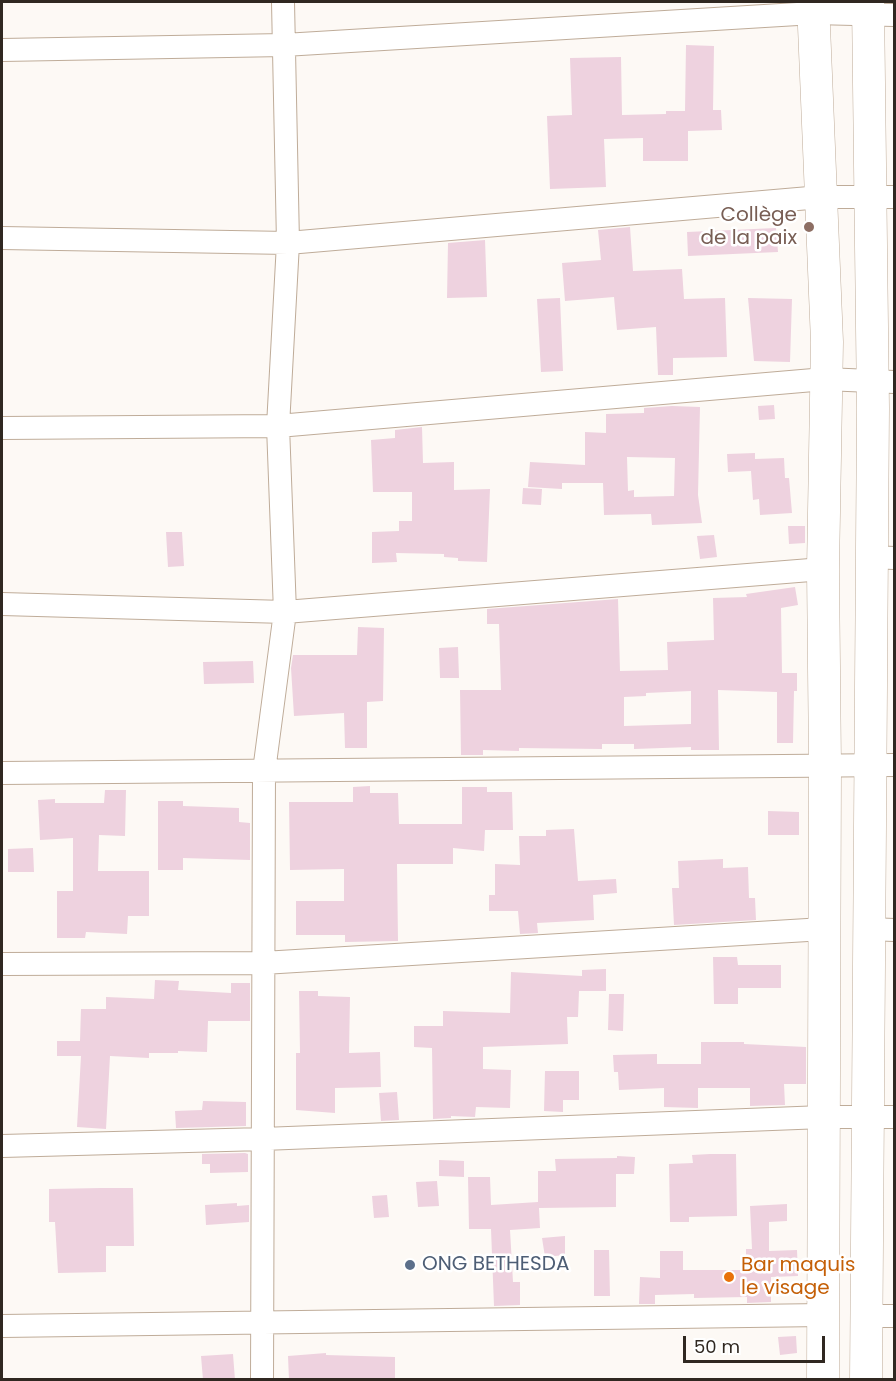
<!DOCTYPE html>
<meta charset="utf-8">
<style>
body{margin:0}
#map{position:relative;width:896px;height:1381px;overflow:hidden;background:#fdf9f5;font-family:Poppins,sans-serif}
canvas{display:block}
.frame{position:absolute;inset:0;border:3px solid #302821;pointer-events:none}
.scale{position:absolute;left:683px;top:1336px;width:142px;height:27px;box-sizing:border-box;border:3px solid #302821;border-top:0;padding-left:8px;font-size:18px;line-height:21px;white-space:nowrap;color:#302821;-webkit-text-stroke:4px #fff;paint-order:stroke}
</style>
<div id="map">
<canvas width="896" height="1381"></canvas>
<div class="frame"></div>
<div class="scale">50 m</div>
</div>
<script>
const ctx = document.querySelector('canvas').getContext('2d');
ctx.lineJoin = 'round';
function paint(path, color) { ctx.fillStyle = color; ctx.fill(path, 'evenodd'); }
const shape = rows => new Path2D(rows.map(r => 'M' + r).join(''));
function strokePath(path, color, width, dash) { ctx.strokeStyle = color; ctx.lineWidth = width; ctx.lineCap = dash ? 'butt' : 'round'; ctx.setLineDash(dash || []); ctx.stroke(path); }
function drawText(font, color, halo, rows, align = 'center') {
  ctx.font = font + ' Poppins,sans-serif'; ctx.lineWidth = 5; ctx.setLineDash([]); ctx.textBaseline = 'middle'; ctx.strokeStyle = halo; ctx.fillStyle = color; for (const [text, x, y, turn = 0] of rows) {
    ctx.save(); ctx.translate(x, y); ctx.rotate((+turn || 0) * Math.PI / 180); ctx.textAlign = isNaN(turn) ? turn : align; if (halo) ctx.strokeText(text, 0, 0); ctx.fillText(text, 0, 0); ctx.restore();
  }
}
const building = shape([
 [686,45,714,46,713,110,721,110,722,130,688,131,688,161,643,161,643,138,604,139,606,187,550,189,547,116,572,115,570,58,621,57,622,115,666,114,666,111,685,111],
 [630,227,633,271,682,269,684,299,725,298,727,357,673,358,673,375,658,375,656,327,617,330,614,297,565,301,562,263,601,260,598,230],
 [776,228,778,252,688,256,687,232],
 [485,240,487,297,447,298,448,243],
 [560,298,563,371,541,372,537,299],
 [748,298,792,299,790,362,754,361],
 [774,405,775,419,759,420,758,406],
 [672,406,700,407,698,495,702,523,652,525,651,514,604,515,603,483,562,483,562,489,528,487,530,462,585,465,585,432,606,433,606,414,644,413,644,408],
 [627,457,675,458,674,496,634,497,634,490,628,491],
 [422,427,423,463,454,462,454,490,490,489,487,562,458,561,458,558,444,557,444,554,396,553,397,562,372,563,372,532,399,531,399,521,412,521,412,492,373,492,371,440,395,438,395,430],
 [755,453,755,459,784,458,785,478,789,478,792,513,760,515,759,499,753,500,751,471,728,472,727,454],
 [523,488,542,489,541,505,522,504],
 [788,526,805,526,805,543,789,544],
 [166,532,182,532,184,566,168,567],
 [714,535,717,557,700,559,697,536],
 [795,587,798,605,781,608,782,673,797,673,797,691,794,691,793,743,777,743,777,692,718,690,719,750,691,750,691,747,634,749,634,744,602,744,602,749,519,748,519,751,483,750,483,755,461,755,460,690,501,690,499,624,487,624,487,609,618,599,620,671,668,670,667,642,714,640,713,598,747,597,746,594],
 [691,691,691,724,624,726,624,697,646,696,646,693],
 [358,627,384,628,383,701,367,702,367,748,345,748,344,713,294,716,291,668,293,655,357,655],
 [458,647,459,678,440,678,439,648],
 [253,661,254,683,204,684,203,662],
 [370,786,370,793,398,793,399,824,462,824,462,787,487,787,487,792,512,792,513,830,485,830,484,851,453,848,453,864,397,864,398,941,345,942,345,935,296,935,296,901,344,901,344,869,290,870,289,802,353,802,353,787],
 [105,790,126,790,125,836,99,835,98,871,149,871,149,916,128,916,127,934,86,932,85,938,57,938,57,891,73,891,73,838,40,840,38,800,55,799,55,803,104,803],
 [158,801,183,801,183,806,239,808,239,822,250,823,250,860,183,858,183,870,158,870],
 [768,811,799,812,799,835,768,835],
 [574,829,578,881,616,879,617,893,593,895,594,920,537,923,538,933,520,934,518,911,489,911,489,895,495,895,495,864,520,865,519,836,546,836,546,830],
 [33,848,34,872,8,872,8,849],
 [723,859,723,868,748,867,749,898,755,898,756,920,674,925,672,888,679,888,678,861],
 [713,957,737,957,738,965,781,965,781,988,738,988,738,1004,714,1004],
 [606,969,606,991,579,991,578,1017,567,1017,568,1044,483,1047,483,1069,511,1070,510,1108,476,1107,475,1117,451,1116,451,1118,433,1119,432,1048,414,1047,414,1026,443,1026,443,1011,510,1013,511,972,582,976,582,970],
 [155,980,179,981,178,990,231,993,231,983,250,983,250,1021,208,1021,207,1052,178,1051,178,1053,149,1053,149,1058,110,1056,106,1129,77,1127,81,1056,57,1056,57,1041,80,1041,81,1009,106,1009,106,997,154,999],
 [299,991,318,991,318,996,350,997,349,1053,380,1052,381,1087,335,1088,335,1113,296,1110,296,1053,300,1053],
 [609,994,624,994,623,1031,608,1030],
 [701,1042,744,1042,744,1044,806,1047,806,1084,784,1084,785,1105,750,1106,750,1088,698,1088,698,1108,664,1107,664,1088,619,1090,618,1072,614,1072,613,1055,657,1054,657,1064,701,1064],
 [545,1071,579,1071,579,1100,563,1100,563,1112,544,1111],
 [397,1092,399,1120,381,1121,379,1093],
 [203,1101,246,1102,246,1126,176,1128,175,1111,202,1110],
 [245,1153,248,1154,248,1172,210,1173,210,1164,202,1164,202,1154],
 [710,1154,736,1154,737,1216,689,1217,689,1222,670,1222,669,1164,693,1163,692,1155],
 [617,1156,635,1157,634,1174,616,1174,616,1207,539,1208,540,1228,510,1230,513,1282,520,1282,520,1305,494,1306,491,1229,469,1229,468,1177,490,1177,491,1205,538,1202,538,1171,556,1171,555,1159,617,1158],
 [439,1160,464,1161,464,1177,439,1176],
 [437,1181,439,1206,418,1207,416,1182],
 [101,1188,133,1188,134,1246,106,1246,106,1272,58,1273,55,1222,49,1222,49,1189],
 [387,1195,389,1217,374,1218,372,1196],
 [237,1203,237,1206,249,1205,249,1222,206,1225,205,1205],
 [787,1204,787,1221,769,1222,769,1251,797,1250,798,1276,771,1277,771,1302,747,1303,747,1297,694,1298,694,1294,655,1295,655,1304,639,1304,640,1277,660,1278,660,1251,683,1251,683,1270,746,1270,746,1249,752,1249,750,1206],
 [565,1236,565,1255,545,1257,542,1238],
 [594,1250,609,1250,610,1296,594,1296],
 [796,1336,797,1353,780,1355,778,1337],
 [326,1353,326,1355,395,1357,395,1380,289,1380,288,1356],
 [233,1354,235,1380,203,1380,201,1356]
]);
const street = shape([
 [2,50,284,45,814,13,894,15],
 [2,238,288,243,821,197,894,197],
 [2,428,278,426,825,379,894,382],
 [872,557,894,558],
 [2,604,285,612,823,569],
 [2,773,894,765],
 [869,929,894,930],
 [2,964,263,963,824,929],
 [2,1146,263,1139,823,1117,894,1117],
 [866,1316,894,1316],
 [2,1326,823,1315],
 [262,1380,264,771,285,612,278,426,288,243,283,2]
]);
const secondary = shape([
 [813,2,827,342,823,569,825,766,823,1380],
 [866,1380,873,408,868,2]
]);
const markers = [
 [809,227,6,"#8d6e63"],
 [410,1265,6,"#5c6f8a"],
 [729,1277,6,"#e8710a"]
];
const educationNames = [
 ["Collège",797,216],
 ["de la paix",797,239]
];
const serviceNames = [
 ["ONG BETHESDA",422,1265]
];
const foodNames = [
 ["Bar maquis",741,1266],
 ["le visage",741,1289]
];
paint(building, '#eed2df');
strokePath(street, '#bfac99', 24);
strokePath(secondary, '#bfac99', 33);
strokePath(street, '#fff', 22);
strokePath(secondary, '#fff', 32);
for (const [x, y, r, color] of markers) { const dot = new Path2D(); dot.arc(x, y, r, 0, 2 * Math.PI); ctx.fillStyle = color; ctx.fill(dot); strokePath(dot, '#fff', 2); }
drawText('20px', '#785e54', '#fff', educationNames, 'right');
drawText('20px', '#4e5e75', '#fff', serviceNames, 'left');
drawText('20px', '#c56008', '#fff', foodNames, 'left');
</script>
